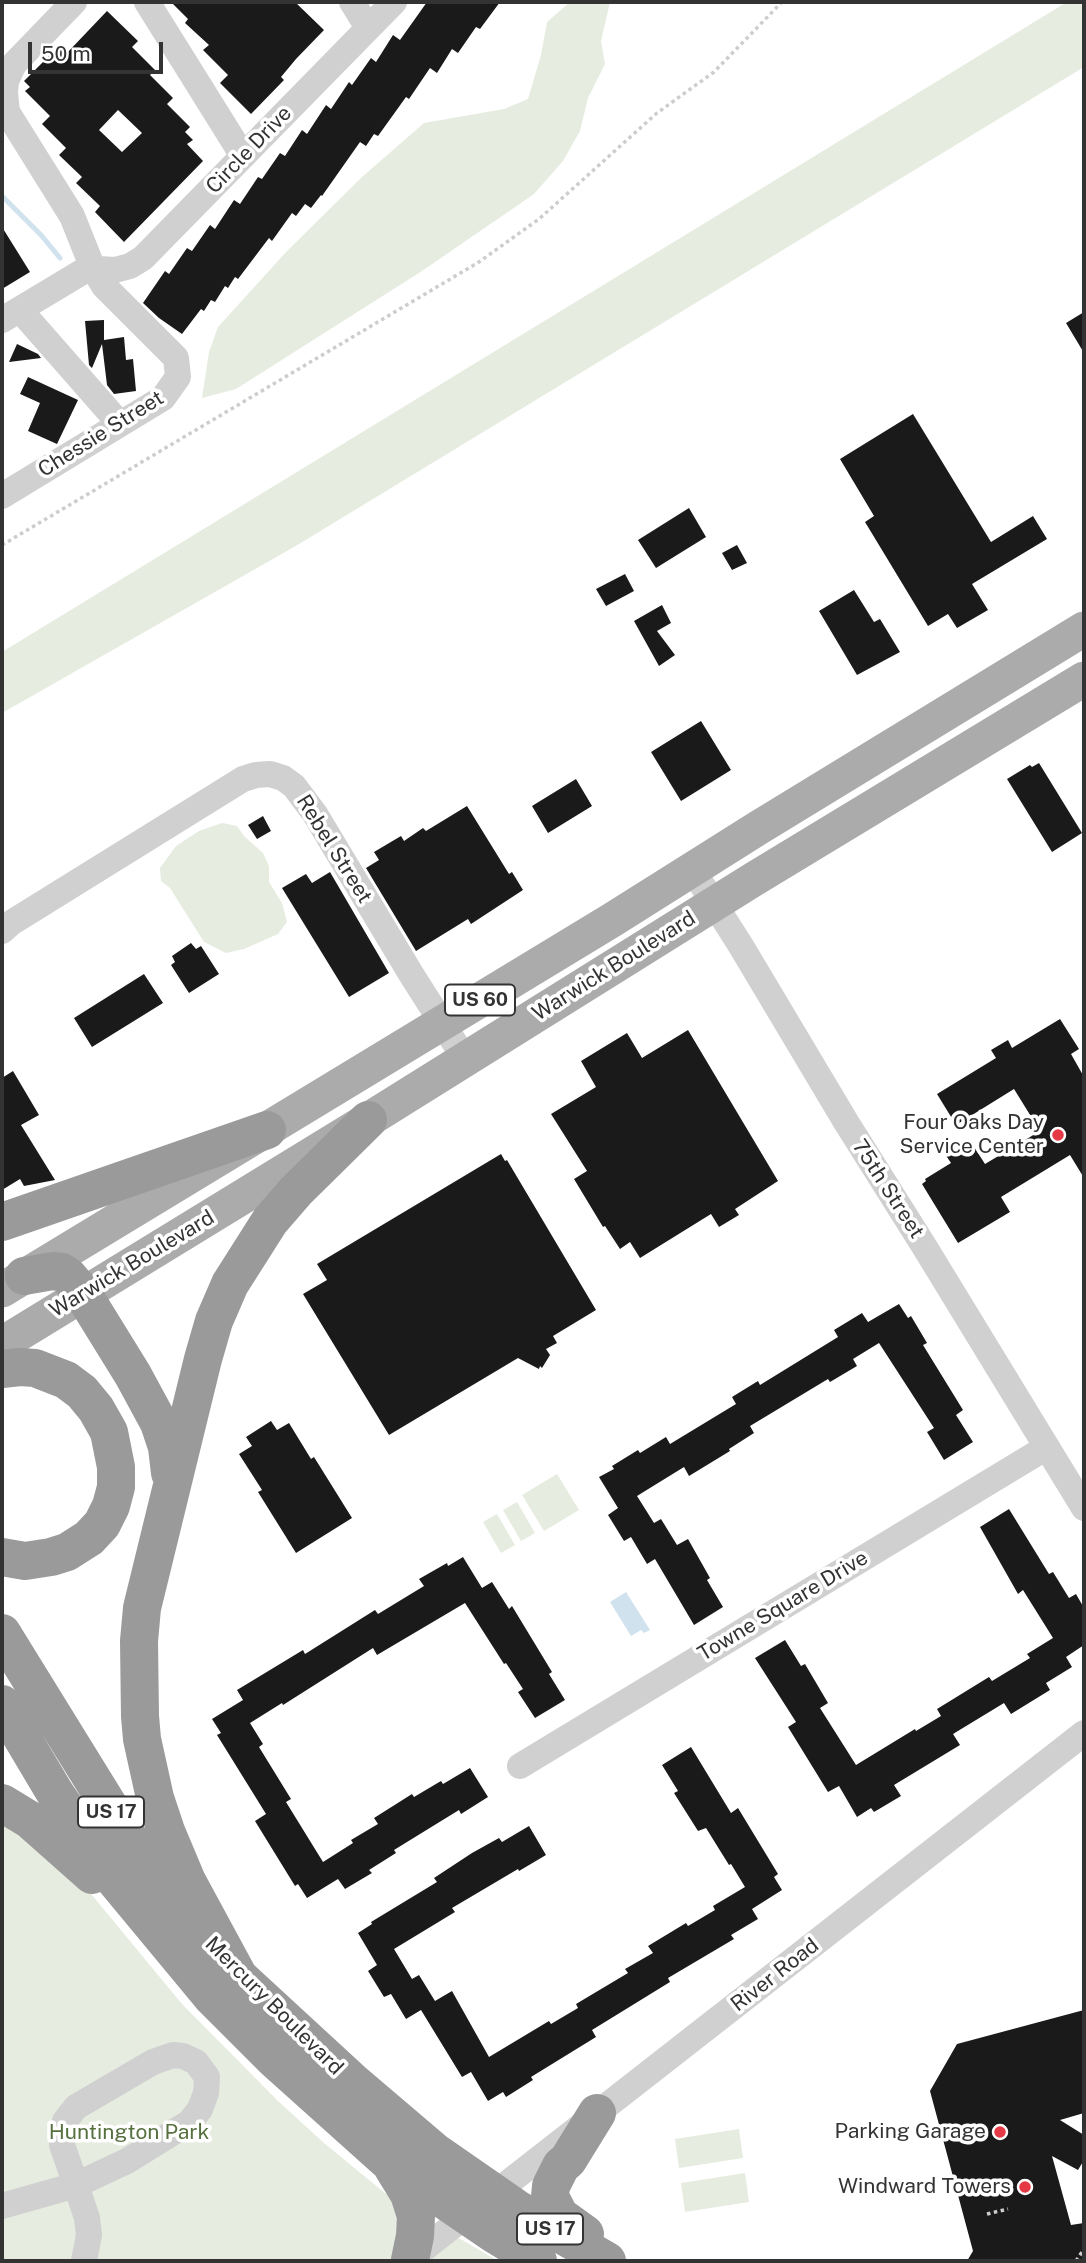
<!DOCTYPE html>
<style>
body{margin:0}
#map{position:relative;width:1086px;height:2263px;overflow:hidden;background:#fff;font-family:"Public Sans",sans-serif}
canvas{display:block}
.frame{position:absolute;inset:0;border:4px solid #333;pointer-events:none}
.scale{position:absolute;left:28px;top:42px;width:135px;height:32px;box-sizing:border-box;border:4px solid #333;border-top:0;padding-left:9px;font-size:21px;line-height:24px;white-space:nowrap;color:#333;-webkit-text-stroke:5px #fff;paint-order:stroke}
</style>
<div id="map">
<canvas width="1086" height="2263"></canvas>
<div class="frame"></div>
<div class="scale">50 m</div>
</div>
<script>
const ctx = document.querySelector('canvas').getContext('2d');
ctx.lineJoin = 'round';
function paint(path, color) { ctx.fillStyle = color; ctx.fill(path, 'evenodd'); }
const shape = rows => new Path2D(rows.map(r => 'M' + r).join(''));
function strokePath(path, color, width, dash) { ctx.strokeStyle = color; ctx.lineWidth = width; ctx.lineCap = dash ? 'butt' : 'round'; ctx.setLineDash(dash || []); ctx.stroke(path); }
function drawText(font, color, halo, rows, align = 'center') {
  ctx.font = font + ' "Public Sans",sans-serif'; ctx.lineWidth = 7; ctx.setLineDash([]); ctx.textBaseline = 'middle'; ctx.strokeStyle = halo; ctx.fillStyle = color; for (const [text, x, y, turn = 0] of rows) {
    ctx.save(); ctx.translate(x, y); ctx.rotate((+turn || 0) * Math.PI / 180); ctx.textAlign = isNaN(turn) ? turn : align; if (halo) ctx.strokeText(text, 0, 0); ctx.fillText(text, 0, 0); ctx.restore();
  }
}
const green = shape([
 [570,2,610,2,601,41,605,64,588,98,580,131,563,161,534,194,422,271,236,389,202,398,209,352,218,327,287,251,362,177,424,123,504,109,528,99,541,55,547,22],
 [1067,2,1084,2,1084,67,294,547,2,713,2,652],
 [222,823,237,826,244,836,263,853,269,866,269,882,282,903,287,922,278,934,244,949,226,953,204,942,170,888,161,881,160,868,176,846,199,831],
 [557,1474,579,1510,544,1531,522,1495],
 [517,1502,535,1533,521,1541,503,1510],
 [497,1514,515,1545,501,1553,483,1522],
 [2,1820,82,1883,182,2004,278,2101,324,2143,391,2198,498,2261,2,2261],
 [739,2129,743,2158,679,2168,675,2139],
 [745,2173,749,2202,685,2212,681,2183]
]);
const water = shape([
 [626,1592,650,1630,644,1633,641,1630,631,1636,610,1602]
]);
const stream = shape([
 [2,196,41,235,60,258]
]);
const building = shape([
 [171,2,295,2,324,30,296,59,281,77,284,80,251,114,220,83,228,75,203,50,209,45,185,23,188,19],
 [427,2,500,2,480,29,476,27,458,53,452,49,437,73,430,68,409,99,406,97,378,136,374,134,366,146,360,142,322,196,321,195,311,208,305,204,296,216,292,213,272,241,269,238,238,279,235,277,228,288,225,286,215,302,211,300,204,311,201,309,182,334,159,318,143,303,165,271,169,274,187,248,192,251,210,225,215,229,234,200,240,204,258,177,262,179,280,153,285,156,302,130,307,134,326,105,331,109,349,82,352,85,371,58,376,62,393,35,400,40],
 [107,11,138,41,132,47,155,70,150,75,173,98,167,104,190,127,185,132,193,140,187,144,203,161,124,242,95,212,100,206,76,183,82,177,59,155,66,148,42,124,50,116,25,91,30,87,24,81,58,47,66,54],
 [118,110,142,133,122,152,99,130],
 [2,227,30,272,2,289],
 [1084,312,1084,353,1066,323],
 [104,320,104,340,124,337,126,360,133,359,136,391,114,394,107,385,102,344,92,368,89,365,85,321],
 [17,344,38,354,41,358,9,362],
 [28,377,78,400,57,444,28,431,40,403,20,394],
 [913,414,991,542,1033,516,1047,539,972,584,988,610,957,628,948,614,928,626,865,522,874,516,840,459],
 [689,508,706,537,656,568,638,540],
 [737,545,747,563,732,570,722,553],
 [625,574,634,591,606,606,596,589],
 [854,590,874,622,880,619,900,652,857,675,819,611],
 [662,605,671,623,657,631,675,655,659,666,634,621],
 [701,721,731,770,681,801,651,752],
 [1039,763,1082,833,1052,852,1007,779,1030,765,1032,767],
 [576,779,592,806,548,833,532,806],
 [467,806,509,874,512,872,523,890,471,924,468,919,416,951,366,868,379,860,374,852,401,836,404,841,423,828,426,831],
 [263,816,271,831,257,839,248,825],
 [330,872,389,973,349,997,282,888,306,874,312,883],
 [191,943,196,949,201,946,219,974,189,993,171,965,175,962,172,956],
 [144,974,163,1003,92,1047,74,1018],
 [1060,1019,1079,1049,1071,1054,1084,1077,1084,1178,1070,1155,1001,1197,1010,1212,958,1243,922,1184,926,1181,925,1179,951,1163,945,1154,969,1139,985,1164,1040,1131,1014,1089,956,1125,937,1094,996,1058,991,1050,1008,1040,1012,1048],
 [688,1030,778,1181,735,1209,739,1215,719,1227,711,1214,640,1258,630,1242,620,1249,605,1226,603,1227,574,1179,587,1171,551,1114,596,1087,581,1061,627,1033,642,1058],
 [13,1071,39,1115,21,1125,55,1180,24,1186,20,1179,2,1190,2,1078],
 [501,1154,505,1161,507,1160,596,1310,553,1336,557,1343,546,1349,550,1355,542,1368,540,1366,539,1369,518,1358,389,1435,303,1294,327,1280,317,1264],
 [899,1304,908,1318,911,1316,927,1343,923,1345,963,1410,956,1415,973,1442,944,1460,927,1432,934,1428,879,1343,853,1359,857,1366,830,1382,828,1379,750,1426,754,1433,729,1449,730,1451,689,1476,684,1467,637,1496,654,1523,661,1519,677,1545,688,1539,710,1578,707,1580,723,1607,694,1625,655,1559,647,1564,631,1537,624,1541,608,1515,618,1508,599,1477,614,1469,612,1466,638,1450,640,1453,666,1437,670,1444,736,1404,732,1397,758,1381,760,1385,838,1337,834,1330,862,1313,868,1322],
 [271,1421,277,1430,289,1423,311,1459,314,1457,352,1518,296,1553,258,1492,262,1490,239,1454,252,1446,246,1437],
 [1009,1509,1049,1574,1053,1572,1069,1598,1076,1594,1084,1608,1084,1645,1066,1657,1072,1667,1046,1683,1050,1690,1011,1714,1004,1703,953,1734,960,1745,894,1785,901,1796,874,1812,871,1808,857,1817,839,1786,828,1792,788,1727,796,1722,755,1658,785,1640,801,1666,805,1664,828,1703,820,1708,856,1765,915,1729,916,1731,941,1716,937,1709,989,1677,992,1681,1030,1658,1027,1654,1053,1638,1023,1590,1018,1594,980,1527],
 [463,1557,482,1588,492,1582,509,1609,512,1606,552,1672,549,1674,565,1700,535,1718,518,1692,523,1689,506,1663,504,1664,465,1603,377,1655,373,1648,283,1705,282,1703,250,1723,263,1744,259,1747,291,1799,286,1802,323,1862,353,1843,351,1840,378,1824,374,1818,412,1794,414,1797,441,1781,443,1784,470,1768,488,1797,461,1814,459,1810,394,1850,396,1853,369,1870,372,1873,345,1889,338,1879,307,1898,298,1884,295,1886,255,1821,266,1814,217,1735,221,1733,212,1719,243,1700,237,1690,303,1650,305,1654,375,1610,378,1614,424,1586,419,1579,447,1563,448,1566],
 [691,1747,731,1813,738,1808,778,1874,774,1877,782,1890,752,1909,758,1919,731,1935,734,1939,668,1978,670,1982,592,2030,596,2037,531,2077,533,2080,506,2097,503,2092,488,2101,471,2072,462,2077,421,2010,406,2019,391,1994,384,1997,368,1971,377,1965,358,1933,372,1924,371,1922,437,1882,434,1878,472,1853,499,1838,502,1842,529,1826,546,1855,519,1871,518,1869,452,1908,455,1912,394,1949,412,1979,419,1975,435,2001,452,1991,489,2057,549,2021,551,2024,578,2008,576,2004,628,1973,625,1969,653,1953,648,1946,686,1923,688,1926,715,1910,713,1906,745,1887,731,1864,729,1865,706,1828,698,1831,674,1793,678,1791,662,1765],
 [1084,2010,1084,2113,1060,2120,1084,2135,1084,2160,1078,2170,1052,2156,1071,2225,1084,2223,1084,2255,1081,2261,967,2261,973,2251,930,2091,957,2044]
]);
const path = shape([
 [2,545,479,262,539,219,657,113,714,72,782,2],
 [987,2214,1008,2209],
 [1076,2261,1084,2249]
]);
const minor = shape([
 [147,2,243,156],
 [352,2,368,28],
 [92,266,99,269,115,270,130,266,143,258,394,2],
 [20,310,120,424],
 [2,320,92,266],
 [2,496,163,398,178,377,176,358,104,286,92,266,72,216,7,112,5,93,6,81,14,64,74,2],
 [692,869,741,946,846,1122,924,1246,1084,1508],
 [2,931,11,923,243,779,256,775,270,774,283,778,294,786,315,814,411,974,465,1059],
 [520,1766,1047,1447],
 [2,2206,76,2185,127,2161,190,2122,200,2109,206,2093,207,2077,196,2062,183,2056,173,2055,153,2062,76,2107,65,2121,62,2133,62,2145,76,2185,87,2218,89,2235,84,2261],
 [408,2261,1084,1733]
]);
const major = shape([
 [2,1290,612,920,758,828,1084,629],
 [2,1344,368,1120,754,879,1084,679]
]);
const highway = shape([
 [2,1222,267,1130],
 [24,1276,53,1271,62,1272,68,1276,83,1294,133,1375,159,1423,167,1447,170,1473],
 [2,1369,20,1367,35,1368,66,1380,82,1392,96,1409,109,1432,116,1467,116,1487,111,1506,102,1524,89,1538,67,1552,51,1557,25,1561,2,1557],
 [2,1633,141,1858,239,1977,353,2082,434,2151,519,2210,607,2261],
 [2,1704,55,1793,110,1874,212,1997,274,2059,390,2163,494,2234,538,2261],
 [2,1803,30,1820,92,1875],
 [239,1977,187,1881,166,1831,155,1798,142,1739,140,1716,139,1641,142,1608,203,1359,214,1321,230,1284,270,1221,296,1191,368,1120],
 [393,2168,409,2194,416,2216,415,2236,410,2260],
 [585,2234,560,2216,550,2197,551,2186,561,2166,568,2160,597,2113]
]);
const markers = [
 [1058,1135,7,"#e63946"],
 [1000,2132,7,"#e63946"],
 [1025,2187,7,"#e63946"]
];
const shields = [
 [480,1000,70],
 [111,1812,66],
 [550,2229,66]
];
const shieldNames = [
 ["US 60",480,1000],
 ["US 17",111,1812],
 ["US 17",550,2229]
];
const streetNames = [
 ["Circle Drive",249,150,-46],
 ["Chessie Street",101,434,-32],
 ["Rebel Street",334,849,58],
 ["Warwick Boulevard",614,966,-32],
 ["75th Street",888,1189,57],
 ["Warwick Boulevard",132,1264,-31],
 ["Towne Square Drive",783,1606,-31],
 ["River Road",775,1975,-38],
 ["Mercury Boulevard",274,2006,45]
];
const poiNames = [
 ["Four Oaks Day",1044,1123],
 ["Service Center",1044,1147],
 ["Parking Garage",986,2132],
 ["Windward Towers",1011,2187]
];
const parkNames = [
 ["Huntington Park",129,2133]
];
paint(green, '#e6ecdf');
paint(water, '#cfe2ee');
strokePath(stream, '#cfe2ee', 5);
paint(building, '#1a1a1a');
strokePath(path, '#cdcdcd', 3.5, [3.5, 3.5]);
strokePath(minor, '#d0d0d0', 26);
strokePath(major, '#ababab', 35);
strokePath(highway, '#9a9a9a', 38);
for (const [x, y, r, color] of markers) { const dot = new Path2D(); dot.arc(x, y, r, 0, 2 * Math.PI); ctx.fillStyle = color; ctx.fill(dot); strokePath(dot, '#fff', 2.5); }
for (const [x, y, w] of shields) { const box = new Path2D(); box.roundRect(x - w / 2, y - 15.5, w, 31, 5); ctx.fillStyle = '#fff'; ctx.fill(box); strokePath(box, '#333', 2); }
drawText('bold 19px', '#333', null, shieldNames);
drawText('21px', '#333', '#fff', streetNames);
drawText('21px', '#333', '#fff', poiNames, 'right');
drawText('21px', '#56703f', '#fff', parkNames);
</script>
